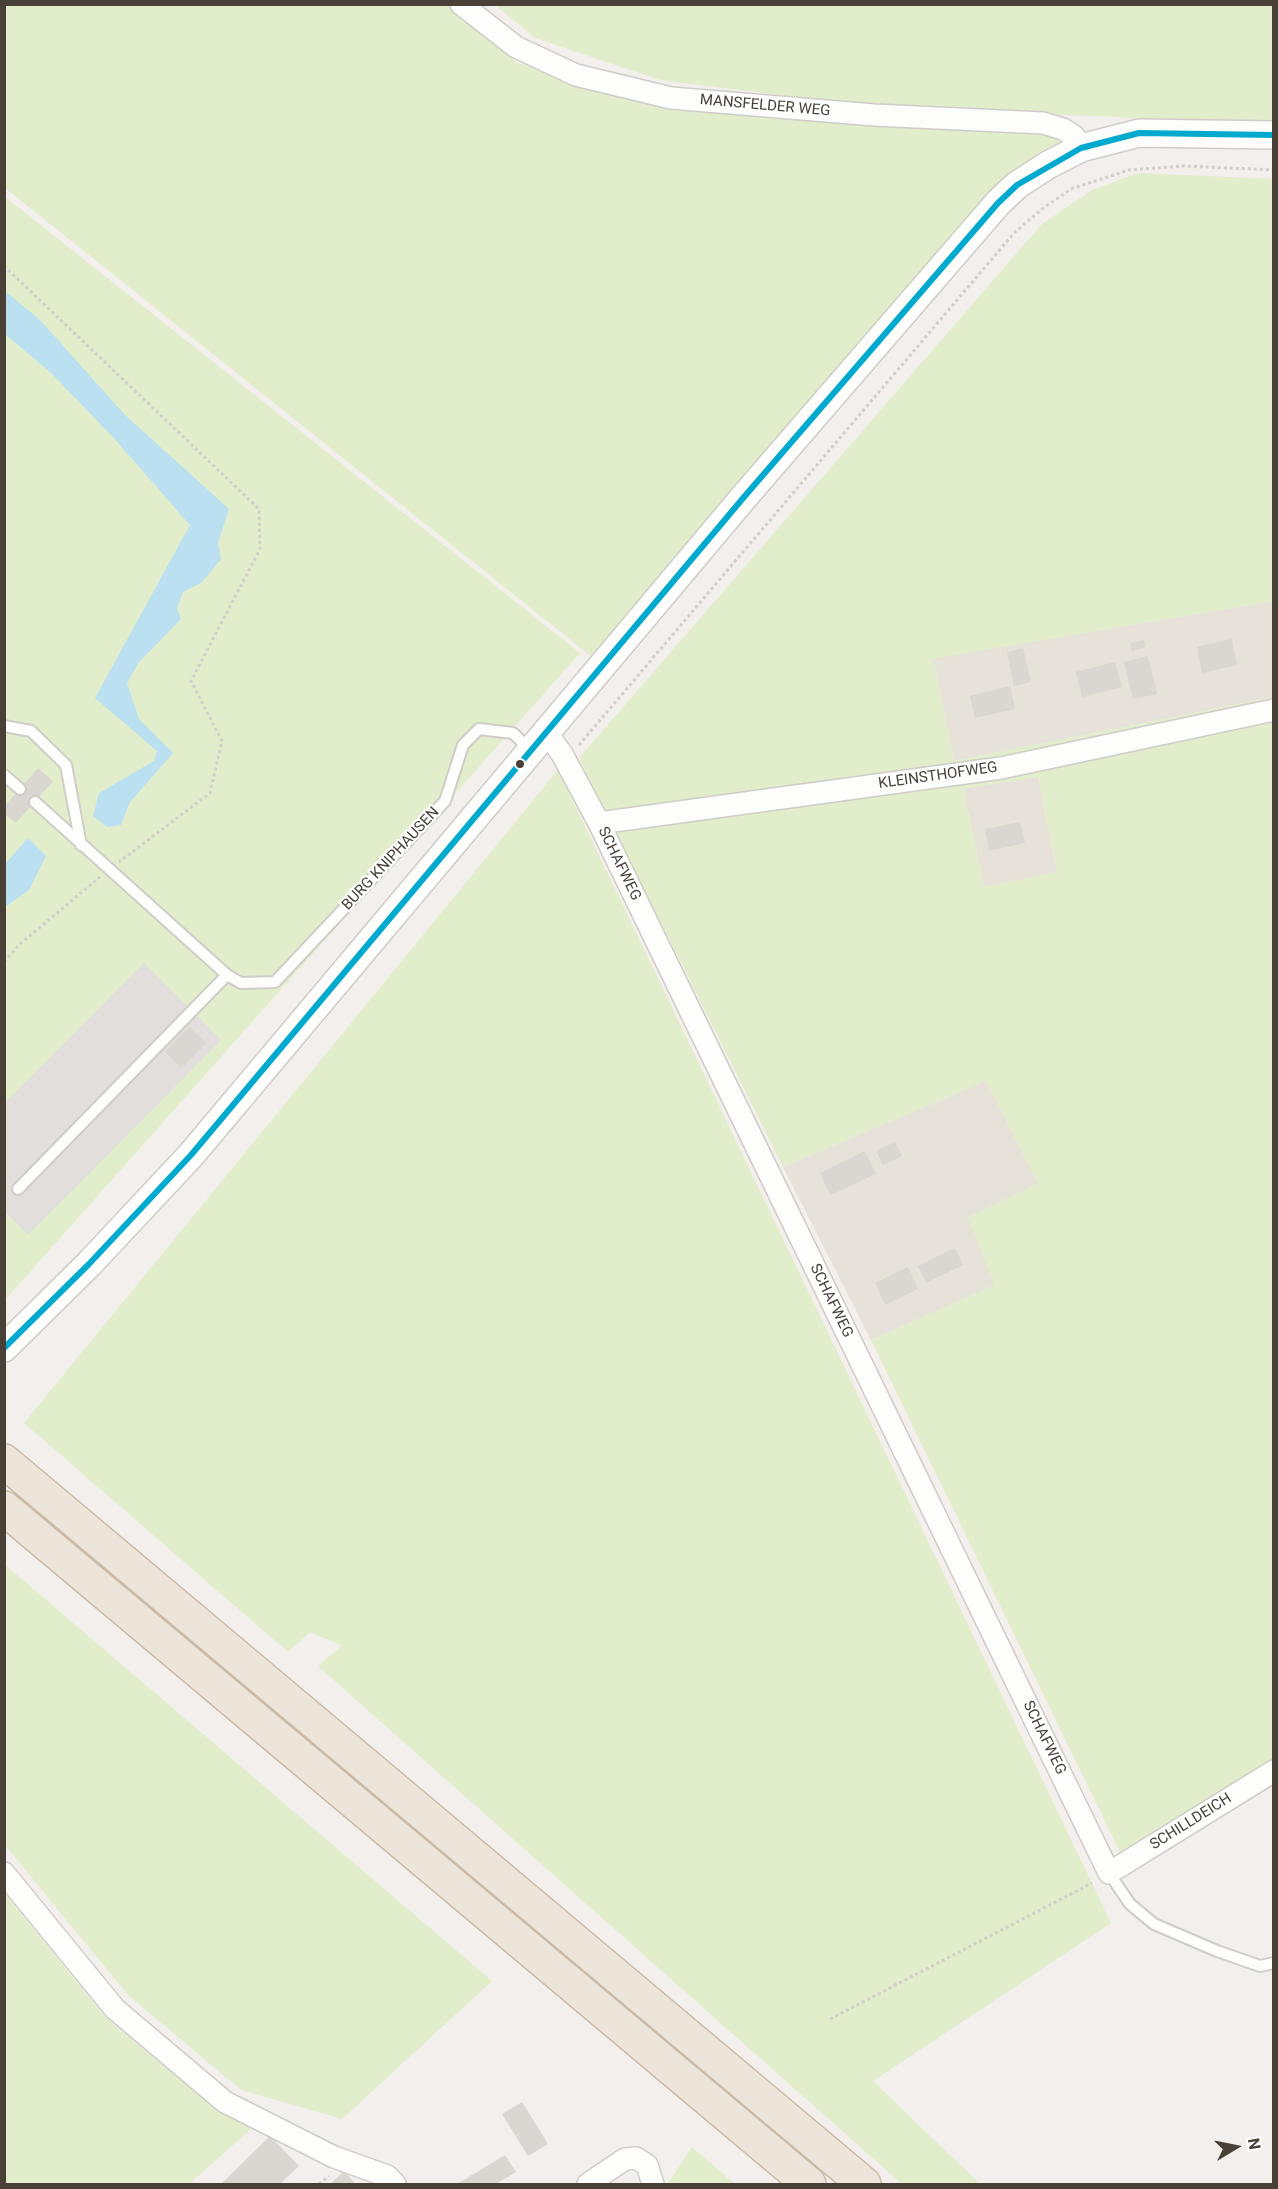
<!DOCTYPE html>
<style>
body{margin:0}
#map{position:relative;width:1278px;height:2189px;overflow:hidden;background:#f2efec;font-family:Roboto,sans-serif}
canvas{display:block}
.frame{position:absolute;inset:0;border:6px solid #494037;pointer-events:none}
.north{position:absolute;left:1206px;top:2117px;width:60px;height:60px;-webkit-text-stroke:4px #fff;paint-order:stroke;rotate:80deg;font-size:16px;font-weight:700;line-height:24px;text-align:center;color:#494037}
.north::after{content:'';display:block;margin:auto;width:21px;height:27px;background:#494037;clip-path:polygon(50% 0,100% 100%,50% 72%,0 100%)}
</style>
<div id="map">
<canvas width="1278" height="2189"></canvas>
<div class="frame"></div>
<div class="north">N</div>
</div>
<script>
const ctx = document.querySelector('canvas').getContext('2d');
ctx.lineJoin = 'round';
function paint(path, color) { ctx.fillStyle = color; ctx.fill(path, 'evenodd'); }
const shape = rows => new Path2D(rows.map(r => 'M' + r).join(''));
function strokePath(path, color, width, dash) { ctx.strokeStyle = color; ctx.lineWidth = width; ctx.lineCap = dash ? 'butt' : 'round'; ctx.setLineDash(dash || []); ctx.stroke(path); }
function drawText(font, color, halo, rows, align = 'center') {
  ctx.font = font + ' Roboto,sans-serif'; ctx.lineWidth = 4.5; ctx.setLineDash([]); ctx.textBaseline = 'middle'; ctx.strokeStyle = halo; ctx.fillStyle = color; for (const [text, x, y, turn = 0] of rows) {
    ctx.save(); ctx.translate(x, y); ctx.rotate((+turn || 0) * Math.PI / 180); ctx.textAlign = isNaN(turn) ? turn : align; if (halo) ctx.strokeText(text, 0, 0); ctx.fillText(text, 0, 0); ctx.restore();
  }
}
const residential = shape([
 [1273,601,1273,697,954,761,933,658],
 [1038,777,1057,872,984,887,963,788],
 [986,1081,1038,1183,995,1285,871,1340,783,1167]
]);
const green = shape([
 [4,5,451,5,517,63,671,108,1056,134,1059,145,984,205,592,657,5,188],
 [495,5,1273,5,1273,124,867,106,660,80,535,38],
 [1138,173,1273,179,1273,601,933,659,954,761,1273,697,1273,1760,1120,1852,871,1340,994,1285,968,1217,1038,1183,986,1081,783,1167,579,758,1042,224,1092,190],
 [1038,777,1057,872,984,887,963,789],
 [4,196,580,653,5,1300],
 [558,770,1111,1923,873,2081,980,2184,902,2184,318,1666,342,1646,310,1632,288,1652,24,1423],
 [4,1564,492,1981,342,2119,241,2090,128,1995,5,1845],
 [4,1893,106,2018,158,2062,251,2129,189,2184,5,2184],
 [692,2147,735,2184,669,2184,669,2182]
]);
const parking = shape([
 [144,963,221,1040,28,1235,5,1212,4,1104]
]);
const water = shape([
 [5,291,40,320,125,415,229,509,218,543,221,559,201,583,183,592,177,608,181,619,139,662,127,683,139,719,173,753,130,802,121,825,107,827,93,816,99,793,154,761,157,751,95,698,190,525,112,436,51,373,5,334],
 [28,838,46,856,29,890,5,907,5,864]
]);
const building = shape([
 [1232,639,1237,665,1202,673,1197,647],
 [1144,640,1146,647,1132,651,1130,643],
 [1023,648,1031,682,1014,686,1007,652],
 [1148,656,1157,694,1133,699,1124,662],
 [1115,662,1122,687,1082,697,1076,672],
 [1010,686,1015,709,975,718,970,696],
 [38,768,53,781,16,823,4,813,4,807],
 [1020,822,1025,843,989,851,985,829],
 [189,1027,206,1043,181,1068,165,1052],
 [895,1142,902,1156,883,1165,876,1151],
 [865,1151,876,1174,830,1195,820,1173],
 [955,1248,963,1265,926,1283,918,1266],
 [908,1267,918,1289,885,1305,875,1283],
 [522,2102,548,2144,528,2156,502,2114],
 [270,2136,299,2166,280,2184,221,2184],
 [505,2155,516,2172,496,2184,457,2184],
 [344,2171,354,2182,352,2184,330,2184]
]);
const path = shape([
 [4,266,259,509,260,549,191,681,222,741,210,793,119,862],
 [579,745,1014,233,1042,209,1071,189,1129,170,1184,166,1274,170],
 [4,962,20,944,100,877],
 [830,2019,1092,1883],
 [319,2184,329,2176]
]);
const service = shape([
 [4,726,31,731,66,765,81,845],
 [4,775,20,789],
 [35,802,227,975,241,983,275,982,445,801,463,745,479,729,513,733,530,750],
 [18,1189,227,975],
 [1109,1873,1130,1904,1154,1924,1217,1951,1260,1966,1274,1963]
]);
const minor = shape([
 [461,4,516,47,576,75,671,98,874,115,1043,123,1063,129,1074,136,1081,148],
 [546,732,562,754,599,823,1109,1873,1274,1771],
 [599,823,1001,768,1274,710],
 [4,1873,115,2009,225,2102,334,2157,387,2176,395,2184],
 [588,2184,625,2159,636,2158,647,2165,653,2184]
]);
const tertiary = shape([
 [4,1348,89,1264,191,1155,744,497,998,203,1017,185,1048,165,1081,148,1139,133,1274,135]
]);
const motorway = shape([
 [4,1461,864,2184],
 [4,1508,809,2184]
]);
const bus1 = shape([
 [4,1348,89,1264,191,1155,744,497,998,203,1017,185,1081,148,1139,133,1274,135]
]);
const markers = [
 [520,764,5,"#494037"]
];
const streetNames = [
 ["MANSFELDER WEG",765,106,5],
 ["KLEINSTHOFWEG",938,776,-8],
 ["BURG KNIPHAUSEN",391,859,-47],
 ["SCHAFWEG",619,864,64],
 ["SCHAFWEG",831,1301,64],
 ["SCHAFWEG",1044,1738,64],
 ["SCHILLDEICH",1191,1822,-32]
];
paint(residential, '#e6e1d9');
paint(green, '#e2edcb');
paint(parking, '#e1dedb');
paint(water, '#bbe0f2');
paint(building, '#dad6d2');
strokePath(service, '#d0cdc9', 14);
strokePath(minor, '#d0cdc9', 24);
strokePath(tertiary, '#d0cdc9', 30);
strokePath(motorway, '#cbbaa6', 36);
strokePath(path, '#d2cfca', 3, [3, 3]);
strokePath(service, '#fdfdfc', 10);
strokePath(minor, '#fdfdfc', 21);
strokePath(tertiary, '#fdfdfc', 27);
strokePath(motorway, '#ede5d9', 33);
strokePath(bus1, '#00a9ce', 6);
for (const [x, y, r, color] of markers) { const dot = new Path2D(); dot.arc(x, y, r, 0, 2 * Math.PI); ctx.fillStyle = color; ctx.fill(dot); strokePath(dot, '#fff', 2); }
drawText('15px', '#494037', '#fff', streetNames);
</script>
